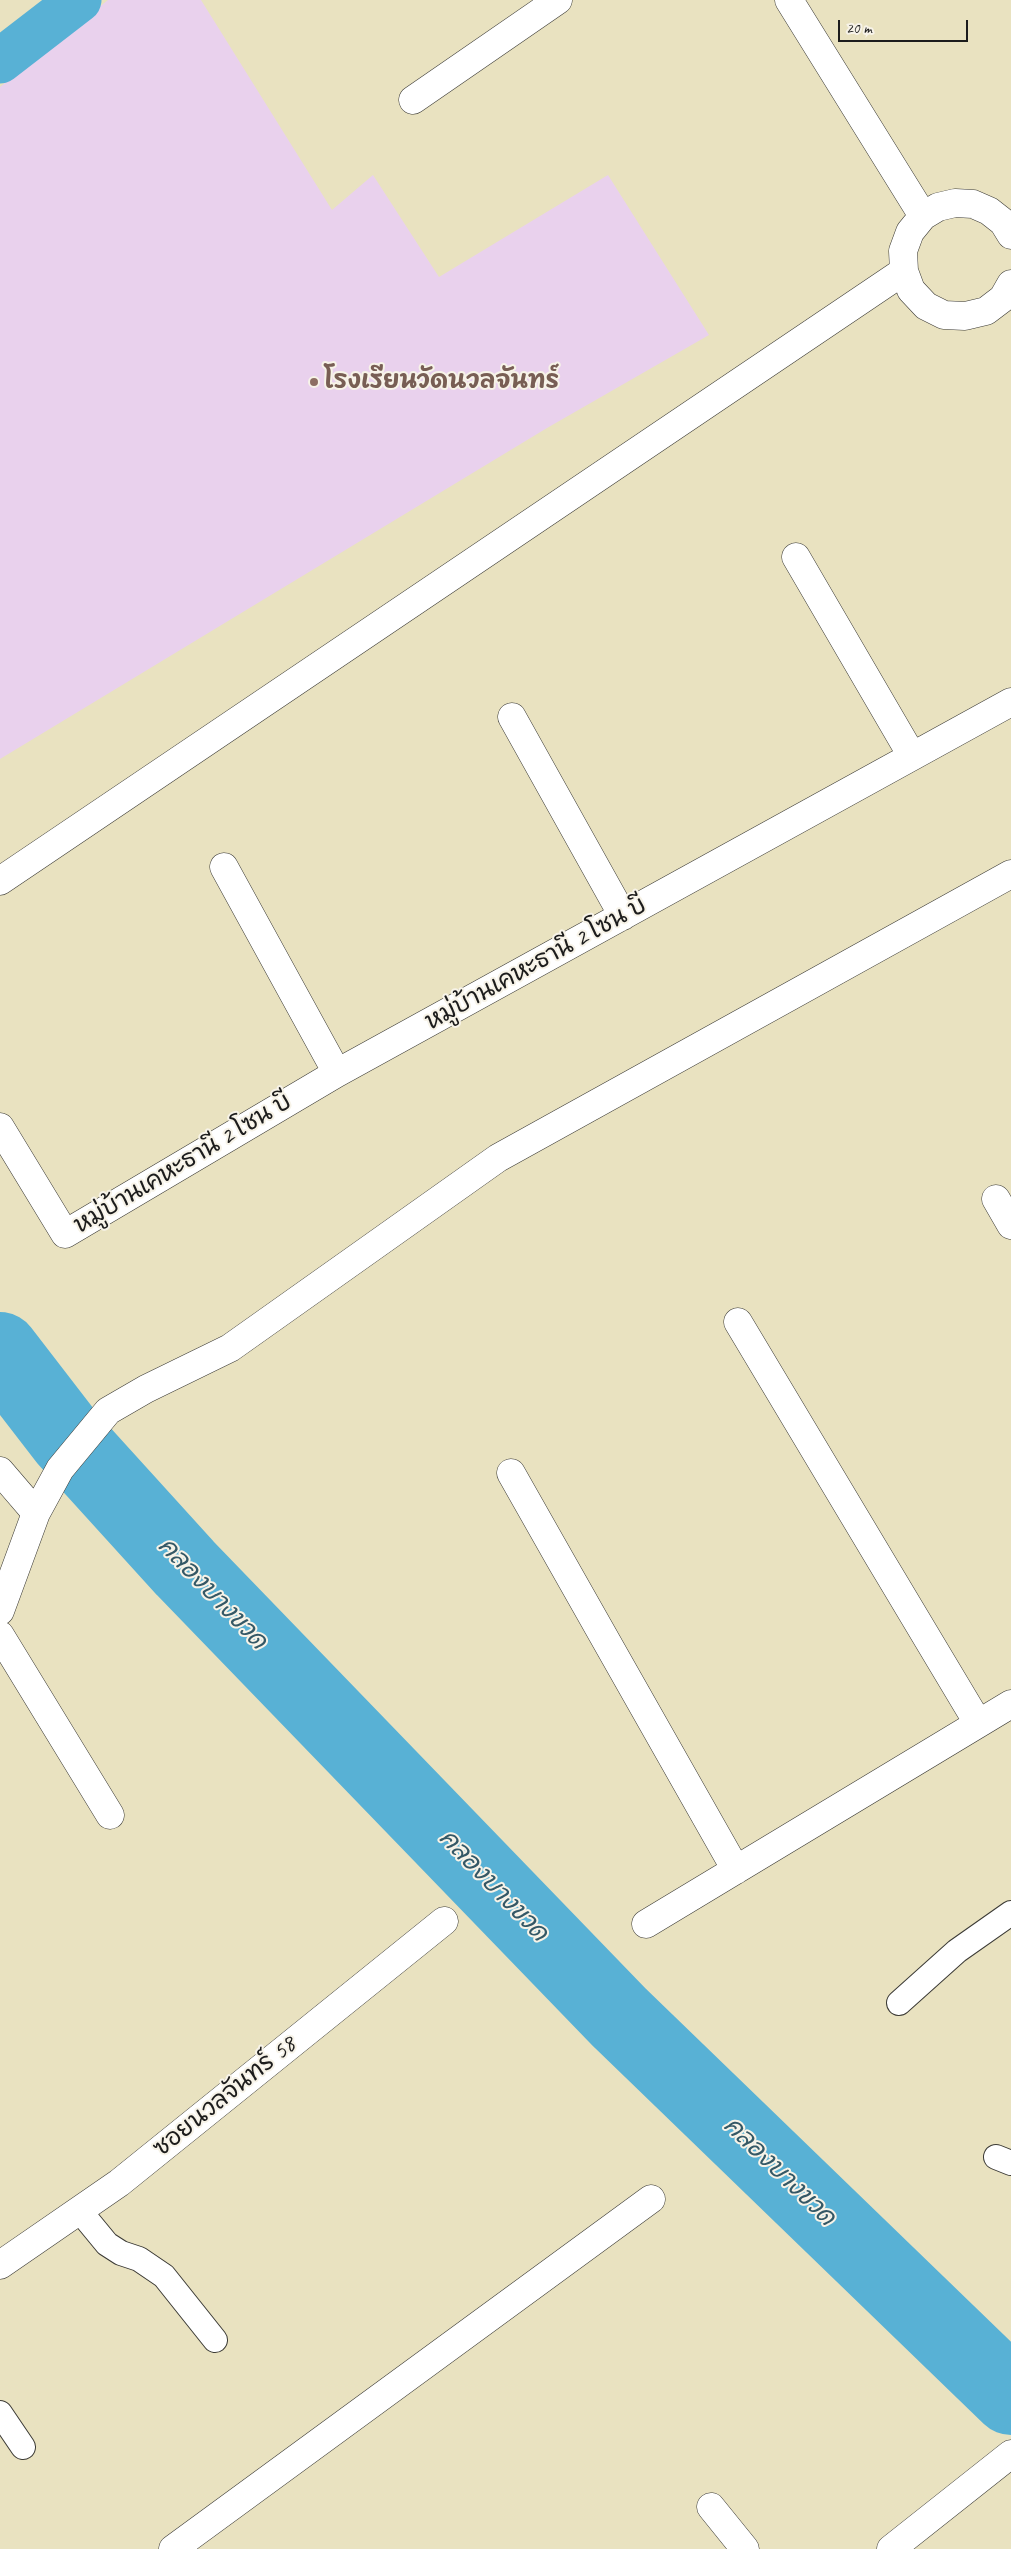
<!DOCTYPE html>
<meta charset="utf-8">
<style>
body{margin:0}
#map{position:relative;width:1011px;height:2549px;overflow:hidden;background:#e9e2c0;font-family:Caveat,sans-serif}
canvas{display:block}
.scale{position:absolute;left:838px;top:20px;width:130px;height:22px;box-sizing:border-box;border:2px solid #1c1c1c;border-top:0;padding-left:6px;font-size:15px;line-height:18px;white-space:nowrap;color:#1c1c1c;-webkit-text-stroke:4px #f7f3e8;paint-order:stroke}
</style>
<div id="map">
<canvas width="1011" height="2549"></canvas>
<div class="scale">20 m</div>
</div>
<script>
const ctx = document.querySelector('canvas').getContext('2d');
ctx.lineJoin = 'round';
function paint(path, color) { ctx.fillStyle = color; ctx.fill(path, 'evenodd'); }
const shape = rows => new Path2D(rows.map(r => 'M' + r).join(''));
function strokePath(path, color, width, dash) { ctx.strokeStyle = color; ctx.lineWidth = width; ctx.lineCap = dash ? 'butt' : 'round'; ctx.setLineDash(dash || []); ctx.stroke(path); }
function drawText(font, color, halo, rows, align = 'center') {
  ctx.font = font + ' Caveat,"Playpen Sans Thai",sans-serif'; ctx.lineWidth = 4; ctx.setLineDash([]); ctx.textBaseline = 'middle'; ctx.strokeStyle = halo; ctx.fillStyle = color; for (const [text, x, y, turn = 0] of rows) {
    ctx.save(); ctx.translate(x, y); ctx.rotate((+turn || 0) * Math.PI / 180); ctx.textAlign = isNaN(turn) ? turn : align; if (halo) ctx.strokeText(text, 0, 0); ctx.fillText(text, 0, 0); ctx.restore();
  }
}
const built = shape([
 [108,0,201,0,332,210,373,175,439,277,608,175,709,335,547,428,0,759,0,87]
]);
const canal = shape([
 [0,61,79,0]
]);
const river = shape([
 [0,1351,67,1438,185,1568,619,2017,1011,2396]
]);
const lane = shape([
 [899,2003,957,1951,1011,1913],
 [996,2157,1011,2163],
 [79,2210,107,2244,121,2253,139,2259,164,2276,215,2340],
 [0,2413,23,2447]
]);
const street = shape([
 [789,0,923,216],
 [413,100,558,0],
 [1011,235,1003,222,989,211,973,204,955,203,938,207,923,216,910,232,903,251,904,271,911,290,926,306,944,315,965,316,986,311,1003,298,1011,284],
 [796,557,912,756],
 [512,717,623,916],
 [224,867,337,1073],
 [0,881,904,271],
 [0,1127,65,1234,337,1073,1011,702],
 [996,1199,1011,1225],
 [738,1322,978,1723],
 [0,1471,36,1513,0,1611],
 [511,1473,736,1870],
 [36,1513,60,1469,108,1411,146,1389,230,1348,498,1158,1011,874],
 [0,1635,110,1815],
 [646,1924,1011,1704],
 [0,2265,119,2183,444,1921],
 [711,2507,745,2549],
 [173,2549,651,2199],
 [891,2549,1011,2454]
]);
const markers = [
 [314,382,5,"#8d6e63"]
];
const educationNames = [
 ["โรงเรียนวัดนวลจันทร์",324,382]
];
const streetNames = [
 ["หมู่บ้านเคหะธานี 2 โซน บี",536,964,-29],
 ["หมู่บ้านเคหะธานี 2 โซน บี",183,1164,-31],
 ["ซอยนวลจันทร์ 58",225,2097,-39]
];
const waterNames = [
 ["คลองบางขวด",212,1594,46],
 ["คลองบางขวด",493,1886,46],
 ["คลองบางขวด",779,2172,44]
];
paint(built, '#e9d1ed');
strokePath(canal, '#58b1d5', 45);
strokePath(river, '#58b1d5', 78);
strokePath(lane, '#3b3a35', 26);
strokePath(street, '#3b3a35', 29);
strokePath(lane, '#fff', 24);
strokePath(street, '#fff', 28);
for (const [x, y, r, color] of markers) { const dot = new Path2D(); dot.arc(x, y, r, 0, 2 * Math.PI); ctx.fillStyle = color; ctx.fill(dot); strokePath(dot, '#f7f3e8', 2); }
drawText('bold 24px', '#785e54', '#f7f3e8', educationNames, 'left');
drawText('24px', '#1c1c1c', '#f7f3e8', streetNames);
drawText('italic 25px', '#345866', '#f7f3e8', waterNames);
</script>
